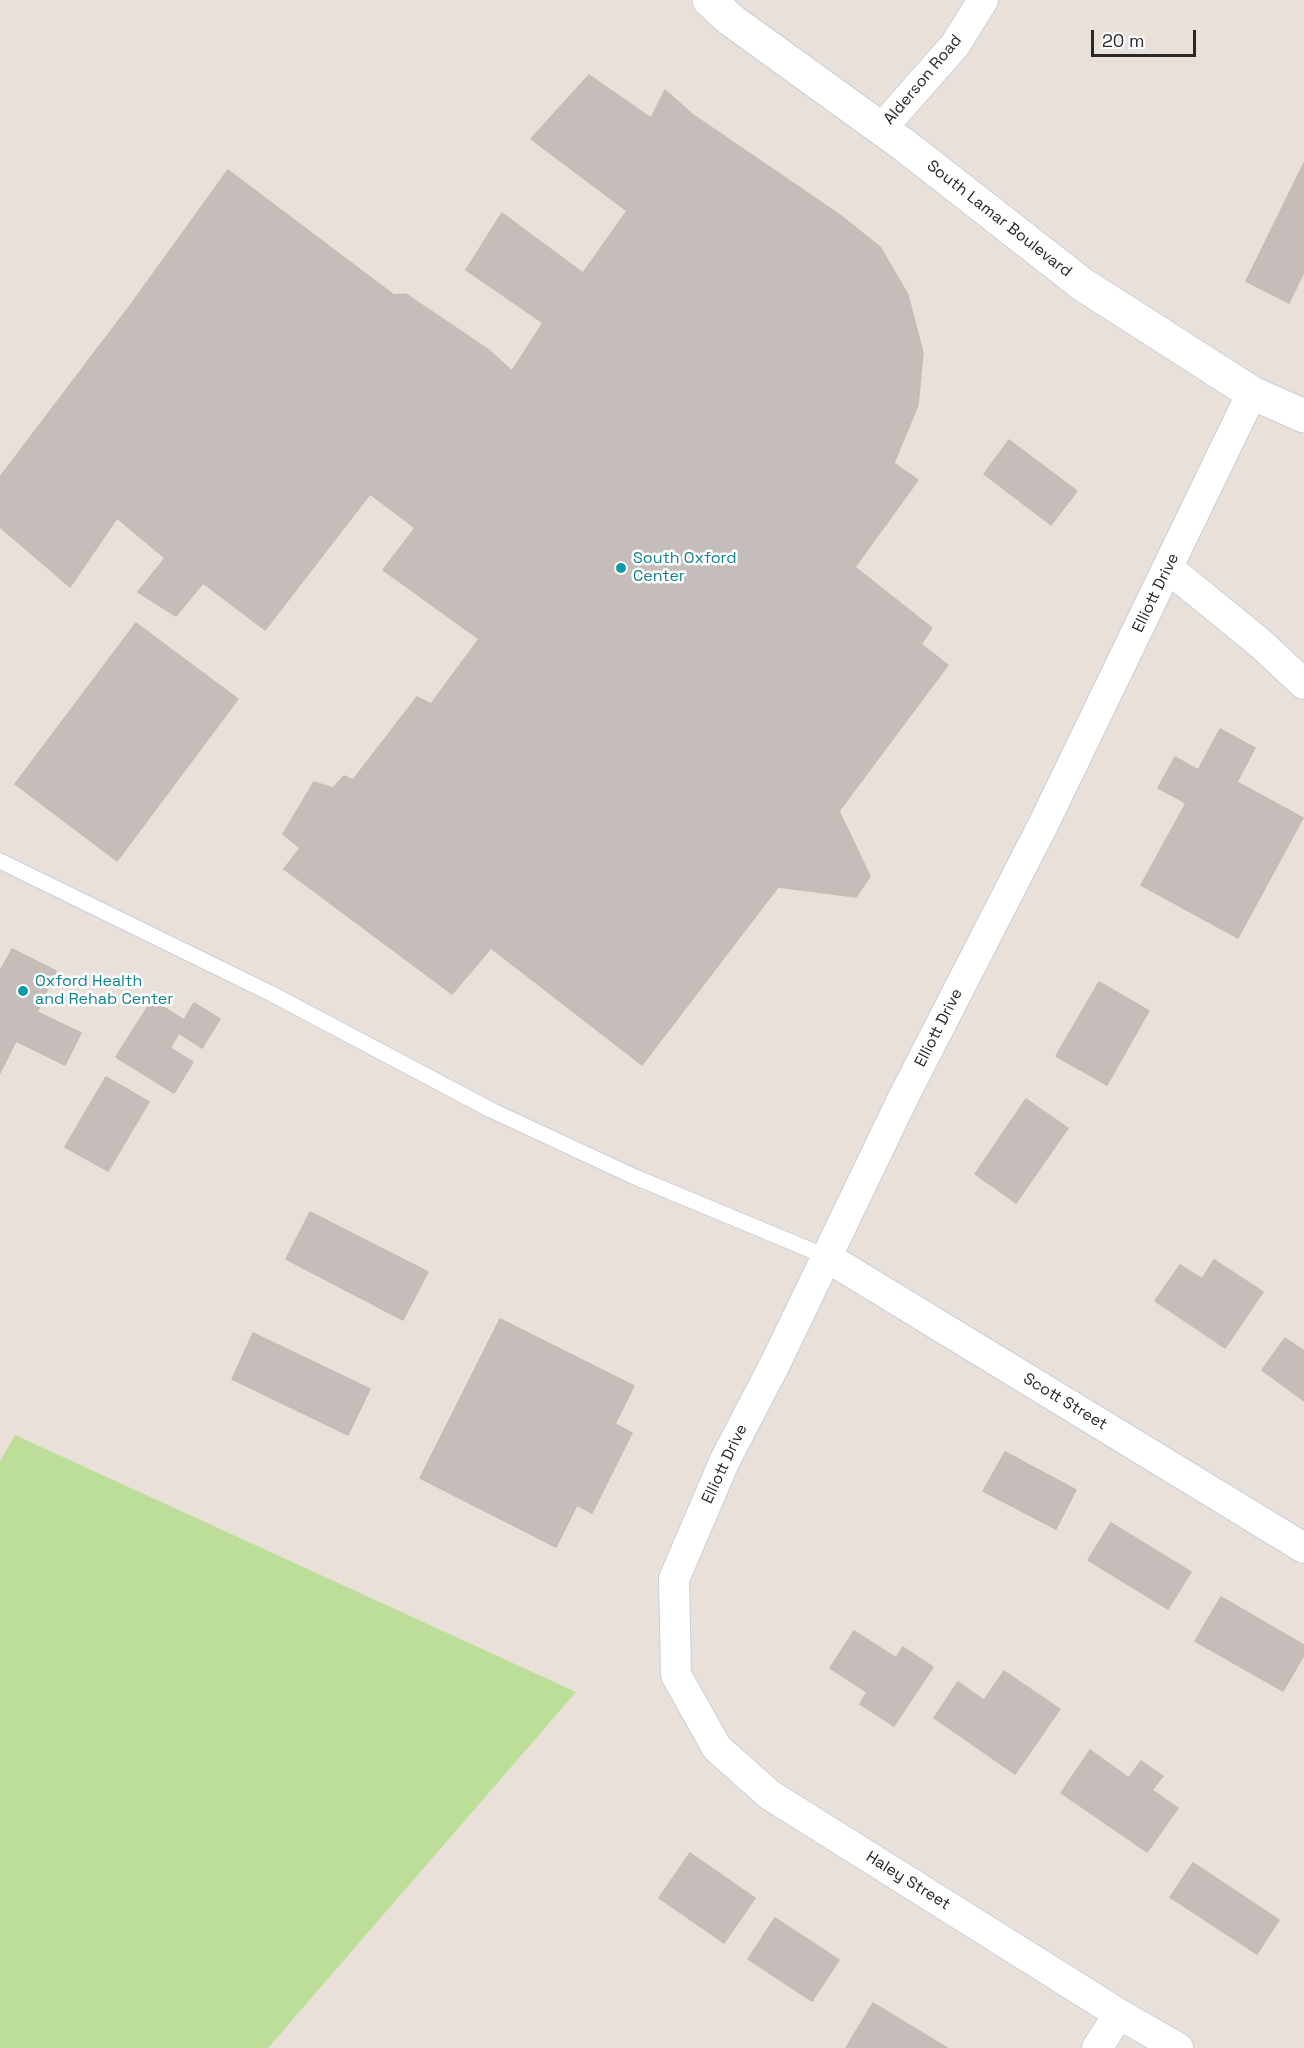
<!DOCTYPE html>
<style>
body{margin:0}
#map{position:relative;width:1304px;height:2048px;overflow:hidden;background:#eae0da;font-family:"Space Grotesk",sans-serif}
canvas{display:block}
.scale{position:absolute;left:1091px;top:30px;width:105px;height:27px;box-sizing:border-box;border:3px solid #282828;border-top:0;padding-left:8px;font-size:18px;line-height:21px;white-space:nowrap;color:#282828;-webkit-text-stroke:4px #fff;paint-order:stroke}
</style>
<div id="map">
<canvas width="1304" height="2048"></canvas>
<div class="scale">20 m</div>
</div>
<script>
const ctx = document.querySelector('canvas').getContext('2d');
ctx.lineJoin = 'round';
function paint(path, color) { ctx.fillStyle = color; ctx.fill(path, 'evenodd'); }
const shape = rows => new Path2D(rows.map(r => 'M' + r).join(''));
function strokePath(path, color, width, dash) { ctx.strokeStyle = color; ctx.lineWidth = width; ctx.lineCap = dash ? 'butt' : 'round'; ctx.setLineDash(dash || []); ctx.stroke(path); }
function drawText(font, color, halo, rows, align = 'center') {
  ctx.font = font + ' "Space Grotesk",sans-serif'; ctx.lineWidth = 5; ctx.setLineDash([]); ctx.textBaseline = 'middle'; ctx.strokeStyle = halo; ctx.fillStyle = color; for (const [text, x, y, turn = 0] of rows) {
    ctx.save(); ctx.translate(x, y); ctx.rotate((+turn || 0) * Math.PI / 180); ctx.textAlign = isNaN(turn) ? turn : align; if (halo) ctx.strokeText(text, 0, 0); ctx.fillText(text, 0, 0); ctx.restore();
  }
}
const green = shape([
 [15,1435,576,1692,268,2048,0,2048,0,1461]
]);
const building = shape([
 [589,75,651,118,665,90,692,114,840,215,880,247,908,295,923,353,918,405,894,463,918,480,855,567,932,628,921,644,948,665,839,811,870,876,856,897,778,887,642,1065,491,948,452,994,284,869,300,848,283,834,314,782,333,788,344,776,353,780,417,697,431,704,479,639,383,570,415,528,370,494,265,630,203,583,176,616,138,592,165,558,117,518,70,587,0,527,0,477,132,303,228,170,394,295,406,294,489,350,512,371,543,323,466,270,502,213,583,273,627,211,531,139,589,75],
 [1304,163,1304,272,1289,303,1246,281,1304,163],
 [1009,440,1077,491,1051,525,984,474,1009,440],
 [136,623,238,699,117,861,15,784,136,623],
 [1220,729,1255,748,1237,782,1303,818,1238,938,1141,885,1186,803,1158,788,1175,757,1198,770,1220,729],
 [12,949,56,971,37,1012,81,1033,65,1065,16,1041,0,1073,0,971,12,949],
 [1099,982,1149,1011,1107,1085,1056,1056,1099,982],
 [152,1000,184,1020,194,1003,220,1019,202,1048,179,1033,170,1048,193,1062,174,1093,116,1057,152,1000],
 [106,1077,149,1102,108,1171,65,1147,106,1077],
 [1026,1099,1068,1128,1016,1203,975,1174,1026,1099],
 [310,1212,428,1272,403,1320,286,1259,310,1212],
 [1214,1260,1263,1292,1225,1348,1155,1301,1180,1265,1202,1279,1214,1260],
 [500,1319,634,1386,615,1424,632,1433,592,1513,577,1505,556,1547,420,1478,500,1319],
 [253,1333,370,1389,348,1435,232,1379,253,1333],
 [1285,1338,1304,1351,1304,1401,1262,1370,1285,1338],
 [1005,1452,1076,1490,1056,1529,983,1491,1005,1452],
 [1111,1523,1191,1572,1168,1609,1088,1560,1111,1523],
 [1221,1597,1304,1645,1304,1655,1283,1691,1195,1641,1221,1597],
 [854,1631,896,1658,903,1647,933,1667,894,1726,860,1704,867,1692,830,1668,854,1631],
 [1004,1671,1060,1709,1015,1774,934,1718,958,1682,984,1700,1004,1671],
 [1090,1750,1129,1778,1141,1761,1163,1776,1152,1790,1178,1808,1147,1852,1061,1793,1090,1750],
 [690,1853,755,1898,724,1943,659,1898,690,1853],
 [1193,1863,1279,1920,1257,1954,1170,1897,1193,1863],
 [775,1918,839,1960,812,2001,748,1959,775,1918],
 [873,2003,947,2048,846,2048,873,2003]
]);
const lane = shape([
 [0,861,272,994,491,1110,635,1177,825,1256]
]);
const street = shape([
 [881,129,955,45,983,0],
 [1168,568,1260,643,1304,684],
 [825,1256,1304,1548],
 [1097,2048,1119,2014],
 [1178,2048,1119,2014,770,1795,717,1748,676,1675,674,1579,725,1460,775,1364,904,1096,1044,823,1252,393]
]);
const secondary = shape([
 [709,0,731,20,904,145,1082,284,1252,393,1304,416]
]);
const markers = [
 [621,568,6,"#0f9aa8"],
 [23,991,6,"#0f9aa8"]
];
const streetNames = [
 ["Alderson Road",923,80,-50],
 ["South Lamar Boulevard",999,219,38],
 ["Elliott Drive",1156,593,-64],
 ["Elliott Drive",939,1028,-63],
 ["Scott Street",1065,1402,31],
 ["Elliott Drive",725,1464,-65],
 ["Haley Street",908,1881,32]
];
const cultureNames = [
 ["South Oxford",633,559],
 ["Center",633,577],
 ["Oxford Health",35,982],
 ["and Rehab Center",35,1000]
];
paint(green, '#bdde99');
paint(building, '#c5bdba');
strokePath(building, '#c5bcb4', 1.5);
strokePath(lane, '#c9cfd9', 17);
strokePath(street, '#c9cfd9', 32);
strokePath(secondary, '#c9cfd9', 35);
strokePath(lane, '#fff', 15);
strokePath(street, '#fff', 30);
strokePath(secondary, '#fff', 33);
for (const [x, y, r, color] of markers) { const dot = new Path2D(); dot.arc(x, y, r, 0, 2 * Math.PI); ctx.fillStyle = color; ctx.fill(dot); strokePath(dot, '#fff', 2); }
drawText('16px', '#282828', '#fff', streetNames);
drawText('16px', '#0d838f', '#fff', cultureNames, 'left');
</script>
